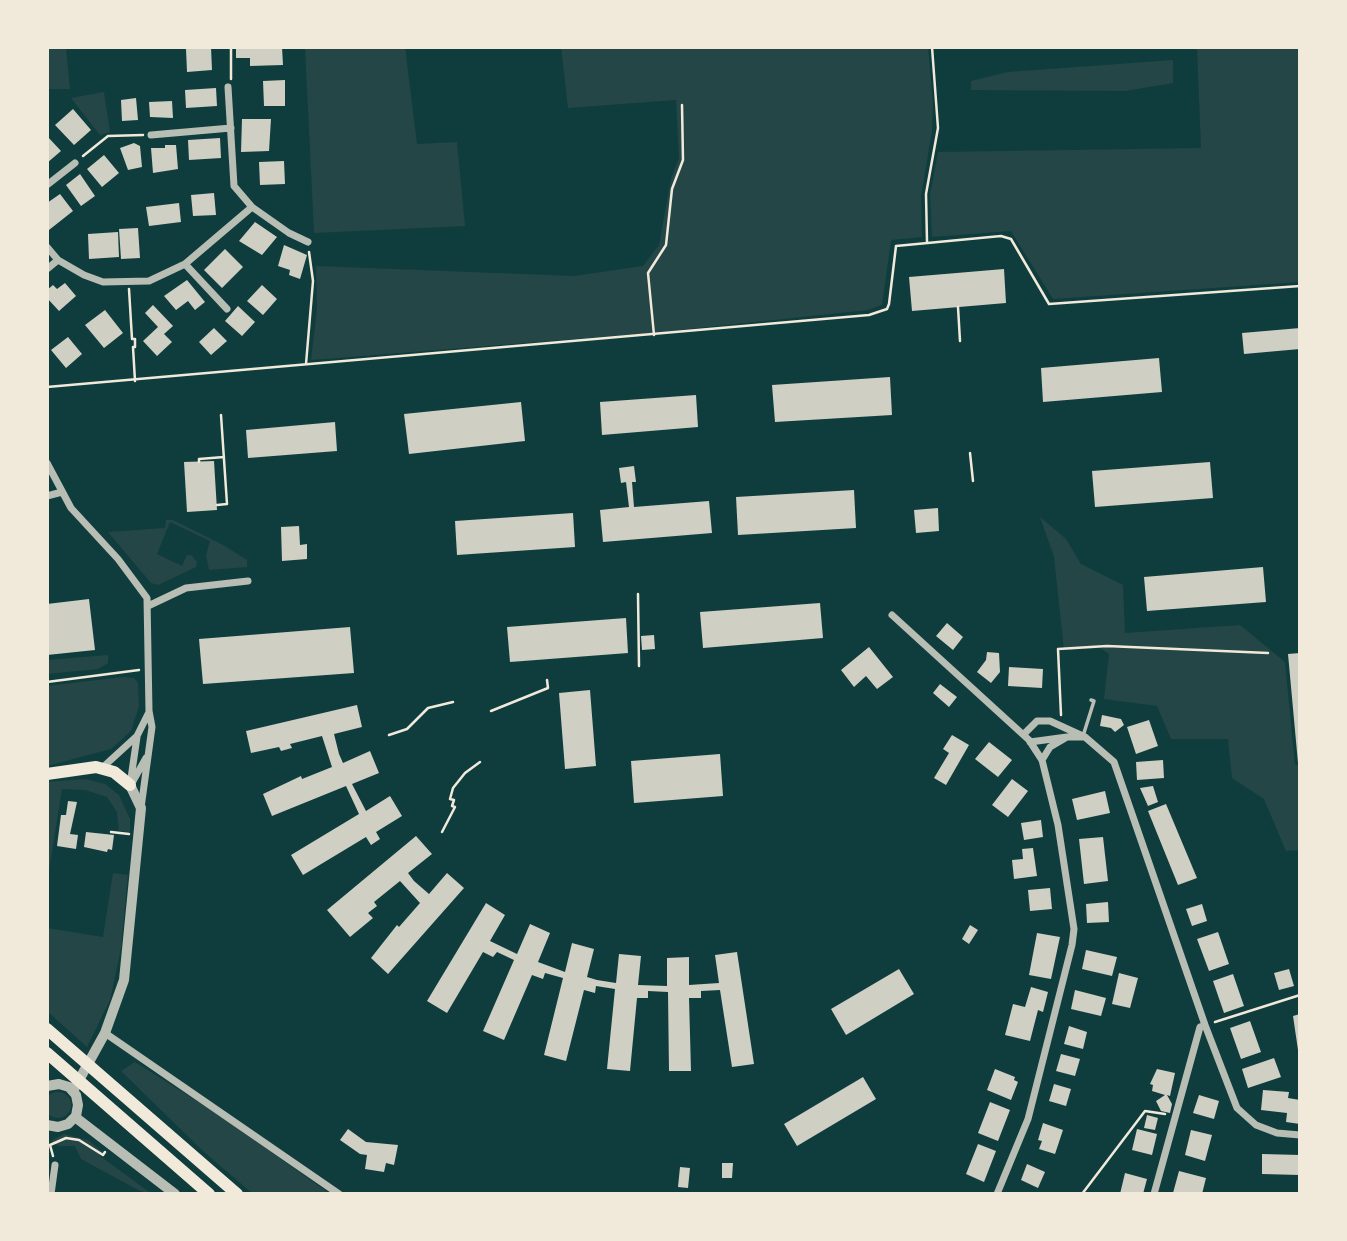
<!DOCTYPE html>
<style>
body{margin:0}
#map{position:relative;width:1347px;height:1241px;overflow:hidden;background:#0f3d3e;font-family:"Noto Sans",sans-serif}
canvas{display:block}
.frame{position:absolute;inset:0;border:49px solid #f1e9da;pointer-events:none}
</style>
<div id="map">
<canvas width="1347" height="1241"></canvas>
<div class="frame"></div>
</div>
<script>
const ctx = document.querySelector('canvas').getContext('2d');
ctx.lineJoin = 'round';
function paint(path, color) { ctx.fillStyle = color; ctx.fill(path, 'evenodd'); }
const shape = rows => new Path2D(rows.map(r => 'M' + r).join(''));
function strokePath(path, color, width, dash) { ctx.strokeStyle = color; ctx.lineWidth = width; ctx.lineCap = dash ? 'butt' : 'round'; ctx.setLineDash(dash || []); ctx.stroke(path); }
const green = shape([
 [305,47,405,47,417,144,457,142,465,226,314,233],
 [561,47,928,47,933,104,932,131,921,196,922,237,891,240,882,305,868,310,651,333,311,360,317,309,316,266,574,276,643,266,659,245,671,179,679,158,676,100,568,108],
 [1197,47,1300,47,1300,282,1053,299,1011,231,932,237,930,195,938,152,1201,148],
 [66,48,70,89,47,89,47,49],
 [1173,60,1173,83,1125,91,971,90,971,81,1008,72],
 [104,92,110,132,100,135,71,98],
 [1040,517,1066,539,1081,564,1123,585,1125,633,1240,625,1285,662,1295,765,1300,765,1300,850,1286,851,1264,799,1232,778,1228,739,1171,739,1157,706,1104,699,1109,654,1100,648,1064,650,1054,557],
 [166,520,173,520,223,545,247,560,247,567,209,570,206,555,210,541,170,522,157,554,182,566,187,555,191,555,197,562,196,567,158,585,151,583,108,532,165,528],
 [108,655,108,663,98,669,47,674,47,660],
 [123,677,134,678,138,683,139,706,131,731,111,749,47,766,47,686],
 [86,779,105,784,119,795,130,819,130,832,119,831,117,812,107,797,85,790,62,789,47,883,47,782],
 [113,873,128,875,121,948,110,1000,87,1047,47,1011,47,928,103,937],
 [135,1062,219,1115,330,1194,253,1194,203,1151,121,1071],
 '45 1105a13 13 0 1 1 26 0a13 13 0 1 1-26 0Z',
 [64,1134,88,1140,103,1152,100,1156,152,1194,140,1191,81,1159,75,1146,59,1146,50,1141]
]);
const building = shape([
 [211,47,212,70,187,72,186,49],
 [236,47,282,47,283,65,250,66,250,58,236,58],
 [285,80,285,106,264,106,263,81],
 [216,88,217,106,186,108,185,90],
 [136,98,138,120,122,121,121,100],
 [172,101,173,118,150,117,149,102],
 [73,109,91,130,74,145,55,125],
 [242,119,271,119,269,151,241,152],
 [47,136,61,151,47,163],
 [220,138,221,158,189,160,188,140],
 [134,143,140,146,142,167,128,170,120,148],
 [165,145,176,145,178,169,153,173,151,148,165,148],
 [104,155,119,173,102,187,87,169],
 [284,161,285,184,260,185,259,162],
 [80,174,95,196,81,206,66,185],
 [214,193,216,215,193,216,191,195],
 [60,194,73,211,49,230,47,203],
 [179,203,181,222,149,226,146,207],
 [255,222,277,237,262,255,239,241],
 [138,228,140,258,121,259,119,229],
 [118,232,119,257,89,259,88,234],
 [284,245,307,255,300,279,289,275,290,270,278,266],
 [225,249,243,267,222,288,204,270],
 [1004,269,1006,303,912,311,909,277],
 [187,280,205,302,195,310,188,301,176,310,164,296],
 [65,283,76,296,59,311,47,298,47,290,53,285,57,289],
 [262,285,277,299,263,315,247,301],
 [153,305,173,326,164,334,172,342,157,356,143,341,158,327,145,313],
 [238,306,255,322,242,336,225,321],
 [105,310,123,333,104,348,85,325],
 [214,328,227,341,211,355,199,342],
 [1300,328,1300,349,1244,354,1242,333],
 [68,337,82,354,66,368,51,350],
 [1159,358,1162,392,1043,402,1041,368],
 [890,377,892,415,775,422,772,385],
 [696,395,698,427,602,435,600,402],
 [521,402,525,441,409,454,404,414],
 [335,422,337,451,248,458,246,430],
 [214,461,217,510,187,512,184,462],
 [1210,462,1213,498,1095,507,1092,471],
 [634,466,636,482,632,482,634,507,709,501,712,533,603,542,600,510,629,507,626,482,621,483,619,468],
 [854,490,856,528,738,535,736,497],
 [938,508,939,531,916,533,914,510],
 [573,513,575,547,457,555,455,521],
 [299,526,300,545,307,544,307,559,282,561,281,527],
 [1263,567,1266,602,1147,611,1144,577],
 [89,599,95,650,47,655,47,604],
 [820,603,823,638,703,648,700,612],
 [626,618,628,653,510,662,507,627],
 [947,623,963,637,953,650,936,636],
 [350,627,354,673,203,684,199,639],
 [654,635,655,649,642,650,641,636],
 [869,647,893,677,877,689,866,676,854,687,841,670],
 [987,652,999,653,1000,672,991,683,977,672,986,660],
 [1300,653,1300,763,1298,763,1288,654],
 [1009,667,1043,669,1042,688,1008,686],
 [940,684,957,697,949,707,933,693],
 [590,690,596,766,565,769,559,693],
 [357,705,362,727,334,734,339,754,343,763,370,751,379,773,352,784,366,811,390,796,402,816,376,832,380,839,371,845,366,837,303,875,291,855,359,814,346,786,272,816,263,794,301,776,302,779,332,767,322,736,290,744,292,748,281,751,279,747,251,753,246,731],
 [1102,715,1121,719,1124,725,1115,732,1111,728,1100,726],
 [1149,720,1158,746,1136,754,1127,727],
 [952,735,969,745,946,785,934,778,949,753,943,749],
 [989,742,1012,760,998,777,975,759],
 [720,754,723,796,634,803,631,761],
 [1163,760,1164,778,1137,780,1136,762],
 [1012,779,1028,791,1008,817,992,805],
 [1153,786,1158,802,1148,806,1140,788],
 [1105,791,1110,813,1077,820,1072,799],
 [68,801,77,802,70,834,78,835,76,849,57,846,61,815,66,815],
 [1166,804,1197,878,1178,885,1148,811],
 [1041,820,1043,837,1024,840,1021,823],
 [86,832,114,835,112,850,108,849,107,852,84,847],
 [416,836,432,854,408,873,414,881,429,894,447,873,464,888,388,974,371,958,397,925,399,927,420,903,400,881,374,902,377,906,368,913,373,918,350,937,327,910],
 [1103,837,1108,881,1084,884,1079,839],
 [1033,848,1037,876,1014,879,1012,860,1023,859,1022,849],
 [1050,888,1052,909,1030,911,1028,890],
 [1108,902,1109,922,1087,923,1086,904],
 [486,903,505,915,490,941,517,954,530,924,550,933,538,962,565,972,572,943,594,949,587,977,597,980,616,983,619,954,641,956,638,985,667,986,667,958,689,957,689,985,719,983,715,955,737,952,754,1064,732,1067,720,990,701,991,701,998,689,998,691,1071,669,1071,668,992,648,991,648,998,637,998,630,1071,607,1069,615,989,596,986,595,993,584,990,566,1061,544,1055,563,978,545,973,543,979,532,975,504,1040,483,1031,514,960,497,952,493,957,483,952,447,1013,427,1001],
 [1202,904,1207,921,1192,926,1186,909],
 [970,925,978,930,969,944,962,939],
 [1218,932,1229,964,1209,971,1197,939],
 [1037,933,1060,937,1051,979,1029,975],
 [1086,950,1117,957,1112,976,1082,969],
 [899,969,914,994,846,1035,831,1009],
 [1289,969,1294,986,1279,990,1274,973],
 [1119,973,1138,978,1130,1008,1112,1004],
 [1233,974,1244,1006,1224,1013,1213,981],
 [1031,987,1048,992,1043,1012,1038,1010,1030,1041,1005,1035,1013,1004,1025,1007],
 [1075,990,1106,998,1101,1016,1071,1009],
 [1300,1014,1300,1049,1298,1050,1293,1016],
 [1250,1021,1261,1052,1241,1059,1230,1028],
 [1069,1026,1087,1032,1083,1049,1064,1044],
 [1061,1054,1080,1059,1075,1076,1056,1071],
 [1274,1058,1281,1077,1248,1088,1242,1069],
 [995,1069,1015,1077,1014,1080,1018,1082,1011,1100,987,1090],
 [1157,1069,1175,1073,1170,1096,1167,1095,1172,1104,1170,1113,1161,1111,1156,1101,1165,1095,1152,1091,1153,1085,1150,1084],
 [863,1077,876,1099,797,1146,784,1124],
 [1054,1084,1071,1089,1066,1106,1049,1101],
 [1263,1090,1289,1092,1288,1098,1300,1100,1300,1124,1286,1122,1287,1113,1261,1110],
 [1199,1095,1219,1101,1214,1119,1193,1113],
 [990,1102,1010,1110,998,1141,978,1133],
 [1147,1115,1158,1118,1155,1130,1144,1128],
 [1043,1123,1063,1130,1055,1154,1039,1149,1042,1141,1038,1140],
 [348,1129,366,1142,398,1145,394,1165,386,1163,384,1172,365,1169,367,1155,360,1154,340,1140],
 [1137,1129,1157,1134,1152,1155,1132,1150],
 [1191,1130,1212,1135,1205,1161,1185,1155],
 [978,1144,996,1151,984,1182,966,1174],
 [1262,1154,1300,1155,1300,1175,1262,1174],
 [722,1163,733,1163,732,1178,722,1178],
 [1027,1164,1045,1172,1038,1188,1021,1180],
 [680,1167,690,1168,688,1188,678,1187],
 [1179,1171,1206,1178,1202,1194,1173,1193],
 [1125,1173,1147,1179,1143,1194,1120,1194]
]);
const path = shape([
 [231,47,231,79],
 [83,156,108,136,143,135],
 [927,242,926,194,938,128,932,47],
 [129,289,132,339,135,339,135,347,133,347,135,381],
 [958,307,960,341],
 [654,335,648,273,666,245,672,189,683,160,682,105],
 [306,364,313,281,309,252],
 [47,387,869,315,887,309,889,304,896,246,1001,236,1011,239,1049,304,1300,286],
 [970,453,973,481],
 [199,462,199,459,224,457],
 [217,505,227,504,221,415],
 [638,594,639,666],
 [47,682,139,670],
 [491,711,548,688,547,680],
 [1061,715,1058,649,1107,646,1268,653],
 [389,735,407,729,428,708,453,702],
 [111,832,129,834],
 [442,832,455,807,452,806,454,800,450,799,453,788,465,773,480,762],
 [1215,1022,1300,995],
 [53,1156,50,1145,66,1138,79,1140,103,1155,105,1152],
 [1082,1194,1145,1111,1165,1114]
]);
const service = shape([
 [1083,736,1094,701,1091,700]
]);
const minor = shape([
 [228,87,234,186,252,207],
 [151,135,231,128],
 [47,185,75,163],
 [47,247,58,260],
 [185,264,227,309],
 [47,269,58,260,84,275,103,282,149,281,185,264,252,207,289,233,308,242],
 [47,463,71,508,118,559,147,598,149,711,152,727,141,808],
 [47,496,62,492],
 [148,606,186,588,248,581],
 [892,615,1029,740,1042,760,1058,825,1074,929,1072,945,1028,1119,997,1194],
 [1024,734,1037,721,1050,721,1085,737,1114,762,1205,1025,1237,1108,1256,1125,1277,1133,1300,1135],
 [1030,742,1067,737],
 [1042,760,1050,747,1067,737,1084,737],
 [102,768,137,736,149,712],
 [133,781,146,758],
 [130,785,137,737],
 [105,1033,339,1194],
 [51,1194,55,1165],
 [1154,1194,1200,1027,1205,1025]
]);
const tertiary = shape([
 [47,1086,59,1084,69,1087,76,1095,78,1105,76,1116,68,1124,58,1127,47,1125],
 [73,1091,105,1033,124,980,141,808,130,785],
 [75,1117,175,1194]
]);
const trunk = shape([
 [47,774,96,767,114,772,130,785],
 [47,1029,237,1194],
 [47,1053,209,1194]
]);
paint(green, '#244646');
paint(building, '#cfcfc3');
strokePath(path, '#f1e9da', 2.5);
strokePath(service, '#b8beb3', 3.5);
strokePath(minor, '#b8beb3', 7);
strokePath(tertiary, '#b8beb3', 10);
strokePath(trunk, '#f1e9da', 12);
</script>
